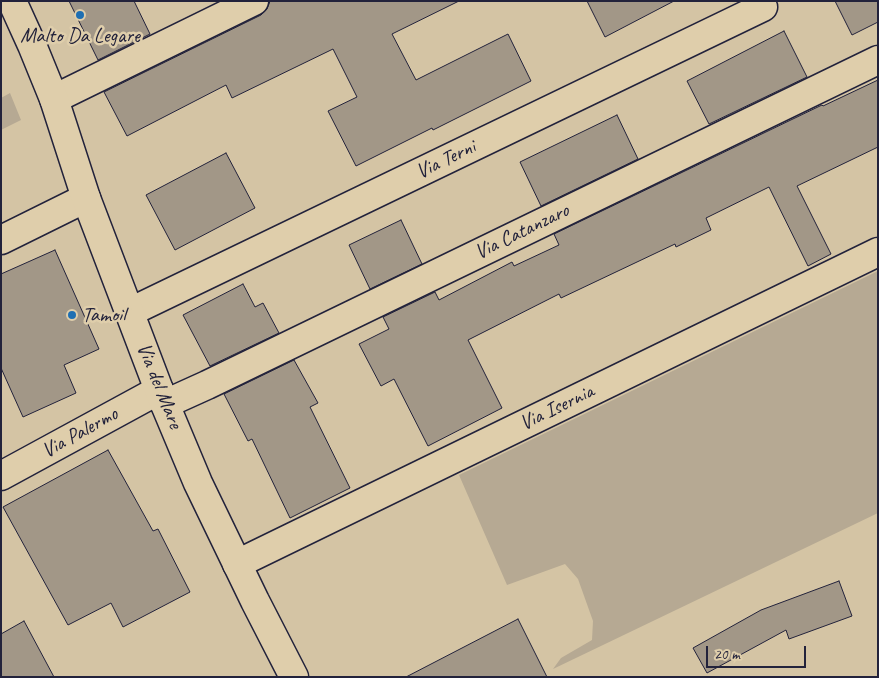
<!DOCTYPE html>
<style>
body{margin:0}
#map{position:relative;width:879px;height:678px;overflow:hidden;background:#d4c4a4;font-family:Caveat,sans-serif}
canvas{display:block}
.frame{position:absolute;inset:0;border:2px solid #22223b;pointer-events:none}
.scale{position:absolute;left:706px;top:646px;width:100px;height:22px;box-sizing:border-box;border:2px solid #22223b;border-top:0;padding-left:6px;font-size:15px;line-height:18px;white-space:nowrap;color:#22223b;-webkit-text-stroke:4px #dfceab;paint-order:stroke}
</style>
<div id="map">
<canvas width="879" height="678"></canvas>
<div class="frame"></div>
<div class="scale">20 m</div>
</div>
<script>
const ctx = document.querySelector('canvas').getContext('2d');
ctx.lineJoin = 'round';
function paint(path, color) { ctx.fillStyle = color; ctx.fill(path, 'evenodd'); }
const shape = rows => new Path2D(rows.map(r => 'M' + r).join(''));
function strokePath(path, color, width, dash) { ctx.strokeStyle = color; ctx.lineWidth = width; ctx.lineCap = dash ? 'butt' : 'round'; ctx.setLineDash(dash || []); ctx.stroke(path); }
function drawText(font, color, halo, rows, align = 'center') {
  ctx.font = font + ' Caveat,sans-serif'; ctx.lineWidth = 5; ctx.setLineDash([]); ctx.textBaseline = 'middle'; ctx.strokeStyle = halo; ctx.fillStyle = color; for (const [text, x, y, turn = 0] of rows) {
    ctx.save(); ctx.translate(x, y); ctx.rotate((+turn || 0) * Math.PI / 180); ctx.textAlign = isNaN(turn) ? turn : align; if (halo) ctx.strokeText(text, 0, 0); ctx.fillText(text, 0, 0); ctx.restore();
  }
}
const green = shape([
 [10,93,21,120,1,130,1,98],
 [878,271,878,513,553,669,561,658,592,640,593,621,578,579,565,564,507,585,459,475]
]);
const building = shape([
 [69,1,134,1,150,34,98,60,69,1],
 [270,1,459,1,392,34,416,80,508,34,531,81,433,130,432,128,356,166,328,111,357,97,333,49,232,98,226,85,127,136,104,92,261,15,267,9,270,1],
 [587,1,674,1,605,37,587,1],
 [835,1,878,1,878,22,852,35,835,1],
 [784,31,807,77,709,124,687,81,784,31],
 [878,80,878,147,797,186,831,254,808,266,769,187,706,218,711,230,676,247,675,244,561,298,559,294,468,340,502,408,428,446,394,379,381,386,359,344,389,329,383,317,435,292,439,300,512,262,514,266,559,245,554,234,822,105,823,106,878,80],
 [617,115,638,159,541,206,520,162,617,115],
 [226,153,255,208,175,250,146,195,226,153],
 [401,220,422,264,370,289,349,245,401,220],
 [55,250,99,349,64,365,76,393,23,417,1,368,1,274,55,250],
 [243,284,255,307,263,303,279,333,210,366,183,315,243,284],
 [294,360,318,403,310,407,350,488,290,518,252,439,248,441,224,394,294,360],
 [108,450,153,531,158,529,190,592,123,627,111,603,68,625,3,507,108,450],
 [839,581,852,616,789,639,786,630,707,673,693,648,761,610,839,581],
 [518,619,547,677,406,677,518,619],
 [24,621,54,677,1,677,1,634,24,621]
]);
const minor = shape([
 [54,99,254,1],
 [1,240,86,198],
 [130,312,763,7],
 [165,404,207,385,878,60],
 [1,476,159,390],
 [237,564,878,252]
]);
const major = shape([
 [12,1,32,45,54,99,86,198,159,390,198,483,255,601,294,677]
]);
const markers = [
 [80,15,5,"#1f6fb2"],
 [72,315,5,"#1f6fb2"]
];
const poiNames = [
 ["Malto Da Legare",80,36],
 ["Tamoil",82,315,"left"]
];
const streetNames = [
 ["Via Terni",446,160,-26],
 ["Via Catanzaro",522,232,-26],
 ["Via del Mare",159,386,68],
 ["Via Isernia",557,408,-26],
 ["Via Palermo",80,433,-29]
];
paint(green, '#b6a993');
paint(building, '#a29787');
strokePath(building, '#22223b', 1);
strokePath(minor, '#22223b', 31);
strokePath(major, '#22223b', 31);
strokePath(minor, '#dfceab', 28);
strokePath(major, '#dfceab', 28);
for (const [x, y, r, color] of markers) { const dot = new Path2D(); dot.arc(x, y, r, 0, 2 * Math.PI); ctx.fillStyle = color; ctx.fill(dot); strokePath(dot, '#dfceab', 2); }
drawText('21px', '#22223b', '#dfceab', poiNames);
drawText('21px', '#22223b', '#dfceab', streetNames);
</script>
